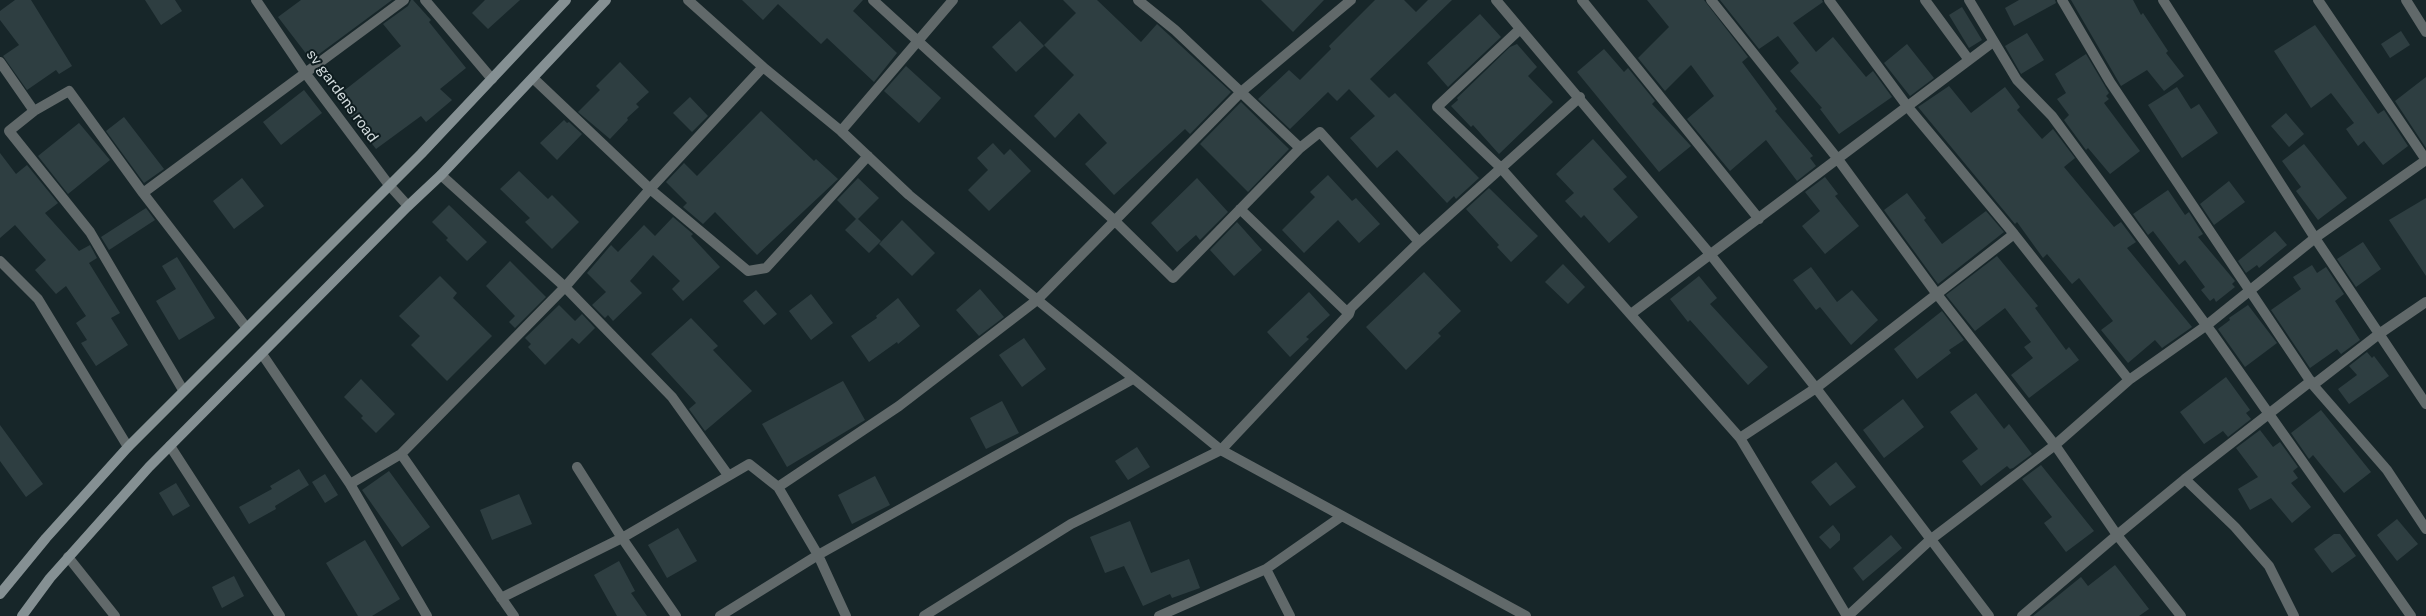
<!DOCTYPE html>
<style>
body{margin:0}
canvas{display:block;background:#172629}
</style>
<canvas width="2426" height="616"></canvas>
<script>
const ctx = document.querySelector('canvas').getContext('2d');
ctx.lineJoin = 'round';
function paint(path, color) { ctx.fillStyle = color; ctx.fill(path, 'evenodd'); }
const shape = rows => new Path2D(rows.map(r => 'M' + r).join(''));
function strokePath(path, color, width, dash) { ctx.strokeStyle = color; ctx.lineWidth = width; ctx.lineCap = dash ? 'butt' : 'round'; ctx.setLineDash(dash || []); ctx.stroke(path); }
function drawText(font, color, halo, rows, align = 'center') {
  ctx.font = font + ' "Public Sans",sans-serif'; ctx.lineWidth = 4; ctx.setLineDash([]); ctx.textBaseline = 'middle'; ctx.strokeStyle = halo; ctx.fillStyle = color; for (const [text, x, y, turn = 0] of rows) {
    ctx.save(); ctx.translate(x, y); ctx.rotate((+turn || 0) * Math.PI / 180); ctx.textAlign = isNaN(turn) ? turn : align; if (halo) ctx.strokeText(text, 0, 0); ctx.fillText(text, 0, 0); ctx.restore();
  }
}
const building = shape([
 [15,0,31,0,72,66,59,74,56,70,27,90,3,56,19,45,0,20,0,11],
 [145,0,175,0,182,11,161,25],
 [301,0,392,0,311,60,278,17],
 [411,0,413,0,431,20,429,22,466,68,440,89,452,100,426,122,421,116,376,149,336,97,401,46,383,24,408,6],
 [485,0,520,0,488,29,472,13],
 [742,0,863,0,853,11,897,53,874,82,827,38,821,44,778,4,763,20],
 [1063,0,1097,0,1141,42,1157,24,1231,92,1190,134,1185,129,1114,195,1085,164,1107,143,1079,113,1055,138,1034,116,1074,75,1044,45,1076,13],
 [1261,0,1324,0,1293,32],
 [1375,0,1404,0,1416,12,1428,0,1452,0,1370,79,1389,98,1395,93,1479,178,1456,199,1454,196,1447,203,1397,150,1377,168,1350,138,1375,116,1349,89,1337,101,1328,92,1290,129,1258,99,1289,70,1300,80,1331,49,1329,46],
 [1647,0,1704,0,1748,57,1742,62,1777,109,1775,111,1813,156,1810,158,1816,166,1797,181,1766,140,1730,171,1687,119,1714,96,1691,65,1665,91,1638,58,1669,27],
 [1720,0,1822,0,1823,2,1793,23,1816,52,1833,37,1866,77,1873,71,1892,97,1839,134,1820,109,1822,108,1790,71,1799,63,1778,36,1759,49],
 [2019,0,2055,0,2056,3,2014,26,2005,8],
 [2071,0,2133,0,2141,15,2143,13,2168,51,2166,53,2184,76,2164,91,2147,70,2121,86],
 [1962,7,1982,40,1969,48,1949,15],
 [1480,14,1501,37,1448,87,1427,63],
 [1020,21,1044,46,1016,72,992,47],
 [2315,25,2378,114,2384,110,2408,146,2383,165,2364,141,2358,146,2346,129,2354,123,2331,93,2311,108,2274,51],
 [2401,31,2410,45,2390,58,2381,44],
 [2027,33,2044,60,2021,74,2005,46],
 [1517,44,1537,67,1528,76,1553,102,1499,154,1473,125,1471,127,1451,106,1458,100,1457,98,1510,47],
 [1907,44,1934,78,1910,96,1884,63],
 [1604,49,1624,72,1628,68,1655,101,1652,104,1691,146,1659,172,1577,72],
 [2086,54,2109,93,2106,96,2109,99,2104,103,2140,151,2110,174,2088,148,2086,150,2064,120,2069,115,2057,99,2066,93,2055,74],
 [620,62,649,92,636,104,639,107,627,118,628,120,610,139,578,112,600,90,596,86],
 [906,66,941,98,919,123,884,91],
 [2426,77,2426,148,2395,101],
 [1949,86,1971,113,2005,87,2020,107,2017,110,2042,139,2053,129,2075,158,2064,167,2114,227,2121,222,2136,242,2127,248,2192,327,2162,348,2155,340,2128,363,2101,330,2113,321,2079,278,2072,284,2047,254,2043,258,2017,222,2015,224,1918,107],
 [2177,87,2191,109,2199,104,2218,133,2182,158,2148,105],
 [304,90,322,113,281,145,263,122],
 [690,97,708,116,692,132,673,113],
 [1241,102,1289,149,1248,192,1200,144],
 [761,111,814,161,816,159,838,179,757,255,715,212,703,224,683,207,687,203,666,182,684,163,697,176],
 [2286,113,2304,134,2289,147,2271,126],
 [124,117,164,169,144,183,106,131],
 [564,120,567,123,569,122,582,134,557,160,540,143],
 [79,123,110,160,68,194,38,156],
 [1593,139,1627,177,1613,189,1638,217,1609,243,1584,215,1581,218,1565,201,1574,193,1556,174],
 [993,143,1004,155,1010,149,1031,171,989,211,968,190,988,170,977,158],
 [2304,144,2347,198,2318,220,2296,191,2301,187,2282,161],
 [0,153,16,174,27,165,58,203,45,213,79,251,90,245,97,258,89,263,120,313,111,318,128,345,96,366,81,343,87,340,76,323,86,316,66,286,56,294,35,270,46,260,15,225,0,238],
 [519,171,548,199,552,195,579,222,552,249,525,222,530,218,500,189],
 [1328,175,1352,201,1356,198,1380,224,1359,243,1338,220,1304,253,1282,230,1315,197,1310,192],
 [1825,177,1838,194,1835,196,1859,226,1825,254,1802,226,1820,211,1805,192],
 [242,178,264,206,234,229,213,201],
 [858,178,879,198,858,219,881,241,869,253,845,230,856,219,837,200],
 [1197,178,1228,212,1200,240,1196,235,1177,252,1151,223],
 [2229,181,2245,202,2214,225,2200,204],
 [1489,188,1538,236,1511,262,1497,247,1499,245,1466,209],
 [2168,190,2185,215,2189,212,2203,234,2198,237,2235,281,2232,284,2235,287,2216,302,2214,298,2210,301,2201,290,2205,287,2185,260,2179,265,2153,231,2148,235,2133,214],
 [1907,193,1926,218,1924,220,1942,244,1986,211,2004,232,1938,284,1884,210],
 [2426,198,2426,276,2389,220],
 [449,205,487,242,467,261,446,240,448,238,432,222],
 [146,208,155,220,109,250,101,237],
 [673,217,693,234,691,236,720,267,683,301,672,289,680,281,653,255,630,281,642,293,613,321,608,315,605,318,592,305,606,292,587,273,611,245,618,252,644,225,655,236],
 [902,220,935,253,912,276,879,244],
 [1237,222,1262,250,1234,276,1210,250],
 [2275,231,2287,245,2259,268,2257,265,2246,273,2238,261],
 [2363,242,2381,269,2356,287,2337,259],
 [1997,256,2038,306,2035,308,2066,350,2069,347,2079,360,2029,398,2011,375,2033,358,2024,347,2031,342,2005,308,1975,331,1946,295],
 [177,257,215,318,179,340,156,301,176,289,162,266],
 [510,261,546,297,515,328,509,322,515,316,486,286],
 [1563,264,1585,287,1568,304,1545,282],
 [2312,265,2317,273,2326,267,2344,294,2335,301,2360,340,2341,354,2337,349,2310,368,2271,310,2301,289,2293,277],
 [1811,267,1837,302,1852,290,1878,320,1851,345,1820,307,1816,310,1793,280],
 [1424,272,1461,311,1438,333,1441,336,1406,370,1366,327],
 [440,276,457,293,453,298,492,336,447,381,411,345,420,336,399,316],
 [1699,276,1717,298,1710,304,1768,367,1748,385,1690,320,1688,322,1670,299],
 [980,289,1004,317,979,336,956,310],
 [756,290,777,314,764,325,743,301],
 [1309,292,1330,315,1306,337,1309,339,1290,357,1267,332],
 [811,294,833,323,811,340,789,311],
 [898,298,920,326,898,344,897,342,869,362,851,336,877,318,876,316],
 [559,305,575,321,582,314,595,328,579,344,572,338,545,365,528,347,531,344,525,338],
 [2248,305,2277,343,2245,367,2218,329,2230,320,2229,318],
 [1942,311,1964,340,1949,350,1951,353,1917,379,1894,349],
 [691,318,718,346,713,350,752,391,705,431,689,409,696,403,651,354],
 [1024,338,1046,369,1022,387,999,355],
 [2367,352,2372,358,2374,356,2389,376,2349,404,2338,389,2357,375,2349,366],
 [2226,377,2250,410,2246,413,2251,419,2228,437,2223,431,2204,444,2180,412],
 [361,379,395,414,376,433,361,418,363,416,344,397],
 [843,381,865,420,787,467,762,424],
 [1976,393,2004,429,2009,424,2032,454,2013,468,2010,469,2007,466,1981,486,1962,461,1978,449,1950,412],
 [1903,399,1924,427,1884,458,1863,430],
 [1002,401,1019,433,986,449,970,418],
 [2321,410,2371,472,2344,493,2313,455,2309,459,2291,433],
 [0,425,43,484,26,497,0,461],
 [2260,430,2273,447,2280,442,2298,467,2293,471,2298,478,2291,483,2311,507,2292,523,2271,498,2250,510,2238,489,2258,477,2236,448],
 [1137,447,1150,467,1128,480,1115,461],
 [1836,462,1856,487,1830,506,1811,482],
 [2041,465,2094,531,2066,552,2044,523,2052,517,2022,479],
 [299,469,309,485,275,506,276,509,249,524,239,507,272,489,270,486],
 [389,471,430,527,402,547,362,490],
 [325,474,338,495,325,503,312,482],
 [875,476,890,505,852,524,838,495],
 [176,483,190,506,173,516,159,493],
 [519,494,532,524,492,540,480,510],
 [2397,519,2418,544,2397,561,2377,535],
 [1130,521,1151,573,1189,559,1200,588,1172,598,1170,594,1143,606,1124,566,1105,573,1090,537],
 [1833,525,1840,534,1840,540,1830,549,1819,537],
 [678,528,697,561,667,578,648,545],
 [2334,534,2340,534,2356,556,2332,573,2314,549],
 [1891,535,1902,548,1863,581,1853,568],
 [365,540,400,599,372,616,358,616,326,563],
 [619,561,635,591,631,593,647,616,617,616,594,575],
 [2115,565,2149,609,2139,616,2033,616,2081,577,2088,586],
 [234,576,244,596,222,608,212,587]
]);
const street = shape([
 [256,0,306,74,389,185,408,206],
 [425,0,492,79],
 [688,0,763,67,841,131,909,195,1221,450,1526,616],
 [873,0,1115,221,1173,278,1300,148,1320,132,1419,242],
 [1138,0,1175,30,1300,148],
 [1496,0,1710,254,1816,388,1989,616],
 [1582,0,1759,219],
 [1711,0,1837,158,1936,293,2055,445,2117,535,2022,616],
 [1829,0,1907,106,2014,234,2129,380],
 [1925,0,1969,60],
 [1969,0,2017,80,2052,116,2212,333,2411,616],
 [2062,0,2110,82,2313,385,2387,470,2426,529],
 [2163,0,2315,238,2426,160],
 [2318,0,2426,160],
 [2406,0,2426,32],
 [1519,30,1437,107,1500,167,1740,438,1847,616],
 [0,62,34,111],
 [534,79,650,189,748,271,766,268,868,156],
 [841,131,953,0],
 [441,175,565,287,672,397,728,475],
 [143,193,404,0],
 [1240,209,1349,314],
 [0,261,38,299,128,447],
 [1631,314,1993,42],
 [262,354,350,484,427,616],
 [2313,385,2379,334,2426,302],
 [183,390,90,232,9,131,34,111,69,91,143,193,246,327],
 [1740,438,1816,388,2014,234],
 [170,446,280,616],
 [401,454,514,616],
 [577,467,622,538,676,616],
 [350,484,401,454,565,287,650,189,763,67],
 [778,487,899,406,1037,300,1241,92,1351,0],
 [68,557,115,616],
 [1266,569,1290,616],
 [501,598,622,538,749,464,778,487,818,555,846,616],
 [720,616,818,555,1133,379],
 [924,616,1071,524,1221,450,1349,314,1351,308,1419,242,1580,97],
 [1159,616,1266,569,1342,516],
 [1848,616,1930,540,2055,445,2129,380,2207,325,2315,238,2426,404],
 [2181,616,2117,535,2185,479],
 [2294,616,2269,566,2235,527,2185,479,2311,381]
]);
const secondary = shape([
 [0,594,46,538,128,447,421,154,566,0],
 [22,616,50,578,149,467,408,206,441,175,606,0]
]);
const streetNames = [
 ["sv gardens road",342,96,54]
];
paint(building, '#2e3e41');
strokePath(street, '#61696a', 10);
strokePath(secondary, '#859093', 10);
drawText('15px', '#d2dbdd', '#0e1c1f', streetNames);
</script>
